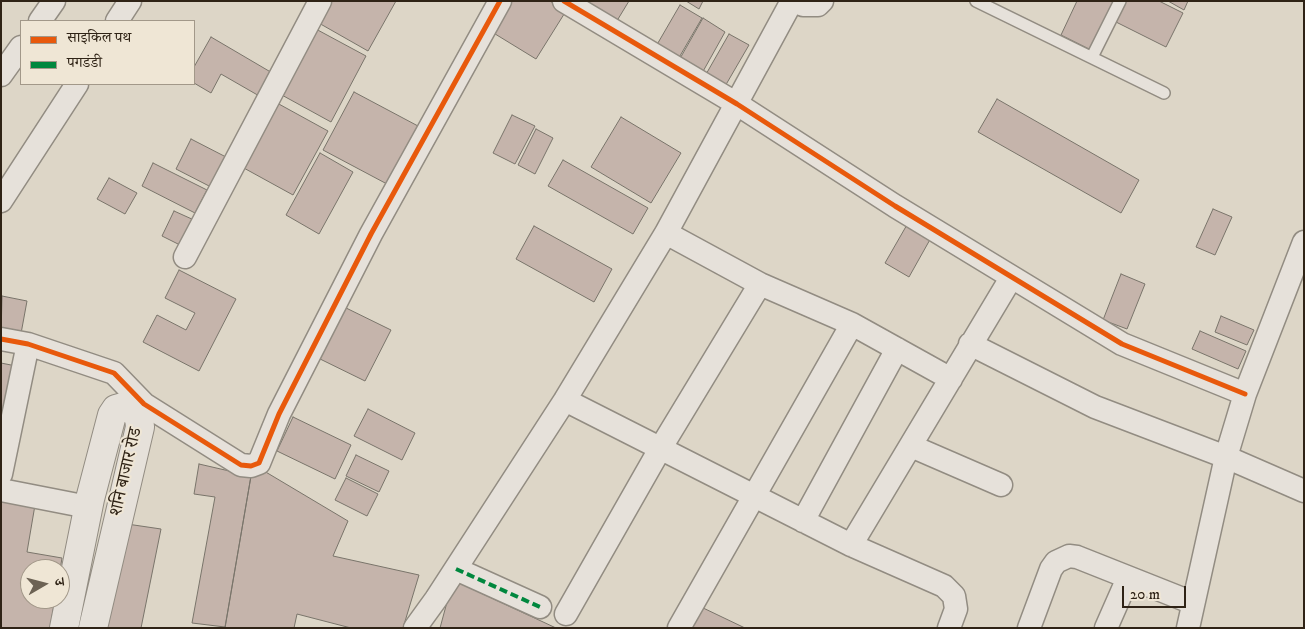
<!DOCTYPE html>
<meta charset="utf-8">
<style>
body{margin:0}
#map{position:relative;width:1305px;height:629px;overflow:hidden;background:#ddd6c7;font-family:"IM FELL DW Pica","Noto Serif Devanagari",serif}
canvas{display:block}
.frame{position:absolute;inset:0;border:2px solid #2f2316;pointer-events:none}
.legend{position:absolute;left:20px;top:20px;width:175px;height:65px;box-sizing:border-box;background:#efe6d5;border:1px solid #a29889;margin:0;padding:6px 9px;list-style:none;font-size:15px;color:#2f2316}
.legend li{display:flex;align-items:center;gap:10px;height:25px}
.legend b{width:25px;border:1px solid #a29889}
.north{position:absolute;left:20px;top:559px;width:50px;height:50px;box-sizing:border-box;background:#efe6d5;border:1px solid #a29889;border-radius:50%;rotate:82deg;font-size:14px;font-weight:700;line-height:20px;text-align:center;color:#2f2316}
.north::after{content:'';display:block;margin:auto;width:18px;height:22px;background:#6c6254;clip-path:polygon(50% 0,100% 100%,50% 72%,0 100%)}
.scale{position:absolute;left:1122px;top:586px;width:64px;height:22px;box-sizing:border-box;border:2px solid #2f2316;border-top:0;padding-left:6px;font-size:15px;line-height:18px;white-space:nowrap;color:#2f2316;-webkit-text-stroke:4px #efe6d5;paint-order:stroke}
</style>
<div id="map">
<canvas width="1305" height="629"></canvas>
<div class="frame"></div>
<ul class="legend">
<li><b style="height:6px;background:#e8590c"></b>साइकिल पथ</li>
<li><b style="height:6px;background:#00873e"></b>पगडंडी</li>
</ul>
<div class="north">उ</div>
<div class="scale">20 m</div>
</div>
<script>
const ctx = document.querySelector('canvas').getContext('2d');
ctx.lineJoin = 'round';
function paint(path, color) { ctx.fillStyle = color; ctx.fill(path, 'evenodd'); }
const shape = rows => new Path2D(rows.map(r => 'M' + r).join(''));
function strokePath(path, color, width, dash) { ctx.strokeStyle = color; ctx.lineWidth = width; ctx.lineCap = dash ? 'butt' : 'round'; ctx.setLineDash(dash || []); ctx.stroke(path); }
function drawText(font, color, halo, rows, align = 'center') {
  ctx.font = font + ' "IM FELL DW Pica","Noto Serif Devanagari",serif'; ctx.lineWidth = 4; ctx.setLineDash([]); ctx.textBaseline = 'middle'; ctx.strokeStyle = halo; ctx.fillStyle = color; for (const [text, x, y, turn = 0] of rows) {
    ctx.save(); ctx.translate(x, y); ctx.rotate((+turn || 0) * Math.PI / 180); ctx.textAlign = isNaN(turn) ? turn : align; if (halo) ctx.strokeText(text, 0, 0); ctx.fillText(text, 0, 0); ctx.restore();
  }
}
const building = shape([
 [328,1,396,1,368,51,317,22,328,1],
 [504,1,550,1,566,11,536,59,487,29,504,1],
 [581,1,629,1,615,24,581,1],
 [686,1,703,1,699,9,686,1],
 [1077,1,1114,1,1091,50,1061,35,1077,1],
 [1126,1,1159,1,1183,13,1166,47,1116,22,1126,1],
 [1168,1,1188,1,1184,10,1168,1],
 [680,5,702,18,677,61,655,48,680,5],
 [703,18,725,32,701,75,678,62,703,18],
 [314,28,366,56,331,122,280,94,314,28],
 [729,34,749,45,724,88,705,76,729,34],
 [211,37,274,74,261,97,221,74,211,93,194,83,194,67,211,37],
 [354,92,418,126,387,184,323,150,354,92],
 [997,99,1139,180,1121,213,978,132,997,99],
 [277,103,328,131,293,195,242,167,277,103],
 [512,115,535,126,515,164,493,153,512,115],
 [621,117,681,153,651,203,591,167,621,117],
 [536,129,553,138,535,174,518,165,536,129],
 [191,139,226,157,211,187,176,169,191,139],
 [320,153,353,172,319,234,286,215,320,153],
 [563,160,648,208,633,234,548,186,563,160],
 [153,163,207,190,195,213,142,186,153,163],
 [109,178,137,193,125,214,97,199,109,178],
 [1213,209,1232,217,1215,255,1196,247,1213,209],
 [174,211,194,220,182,246,162,236,174,211],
 [908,223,932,236,909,277,885,263,908,223],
 [534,226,612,269,594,302,516,259,534,226],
 [179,270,236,299,199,371,143,342,157,315,186,330,195,313,165,298,179,270],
 [1121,274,1145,284,1127,329,1103,320,1121,274],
 [2,296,27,301,20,339,1,336,2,296],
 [342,306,391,330,365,381,316,357,342,306],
 [1221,316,1254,330,1247,345,1215,332,1221,316],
 [1200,331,1246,351,1238,369,1192,349,1200,331],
 [1,363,16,366,1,446,1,363],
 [368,409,415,433,402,460,354,436,368,409],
 [293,417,351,445,335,479,277,451,293,417],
 [356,455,389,471,379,492,346,476,356,455],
 [199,464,251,476,225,627,192,623,215,497,194,494,199,464],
 [259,468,348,521,333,556,419,575,403,628,351,628,297,614,294,628,225,628,251,476,259,468],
 [346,478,378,494,367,516,335,500,346,478],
 [1,499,35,505,27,552,62,558,60,570,30,569,30,599,55,599,50,628,1,628,1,499],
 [127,524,161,529,141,628,105,628,127,524],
 [453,580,556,628,440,628,453,580],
 [699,606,745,628,689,628,699,606]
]);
const service = shape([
 [976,1,1164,93],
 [1092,57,1120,1]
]);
const minor = shape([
 [564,1,737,104,895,206,1122,344,1245,394],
 [795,1,803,5,818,5,822,1],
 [40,21,54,1],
 [117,21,130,1],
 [1,75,21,47],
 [1,201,77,84],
 [666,233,760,284,852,324,951,379],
 [185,257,320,1],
 [1,339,28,344,114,373,144,404,241,465,251,466,259,463,279,414,371,234,500,1],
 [970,344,1095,407,1226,457,1304,491],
 [565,400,851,545,944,586,954,596,956,609,949,628],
 [911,446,1001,485],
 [1,474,28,344],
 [1,490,88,507],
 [803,521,897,349],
 [851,545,1011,278],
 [456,569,540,607],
 [566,614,660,449,760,284],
 [415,628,436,599,565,400,666,233,792,1],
 [679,628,852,324],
 [1029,628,1051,569,1056,562,1069,556,1077,557,1193,603],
 [1106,628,1128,578],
 [1188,628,1226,457,1245,394,1304,242]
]);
const tertiary = shape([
 [64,628,90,499,112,415,116,409,123,407,132,409,139,417,140,427,93,628]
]);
const quiet = shape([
 [456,569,540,607]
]);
const cycleway = shape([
 [564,1,737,104,895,206,1122,344,1245,394],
 [1,339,28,344,114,373,144,404,241,465,251,466,259,463,279,414,371,234,500,1]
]);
const streetNames = [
 ["शनि बाजार रोड",127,472,-77]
];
paint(building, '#c5b4ab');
strokePath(building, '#79746a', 1);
strokePath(service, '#928c82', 14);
strokePath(minor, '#928c82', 25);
strokePath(tertiary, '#928c82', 30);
strokePath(service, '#e6e1da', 11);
strokePath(minor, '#e6e1da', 22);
strokePath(tertiary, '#e6e1da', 28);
strokePath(quiet, '#00873e', 4, [8, 4]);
strokePath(cycleway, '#e8590c', 5);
drawText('18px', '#2f2316', '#efe6d5', streetNames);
</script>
